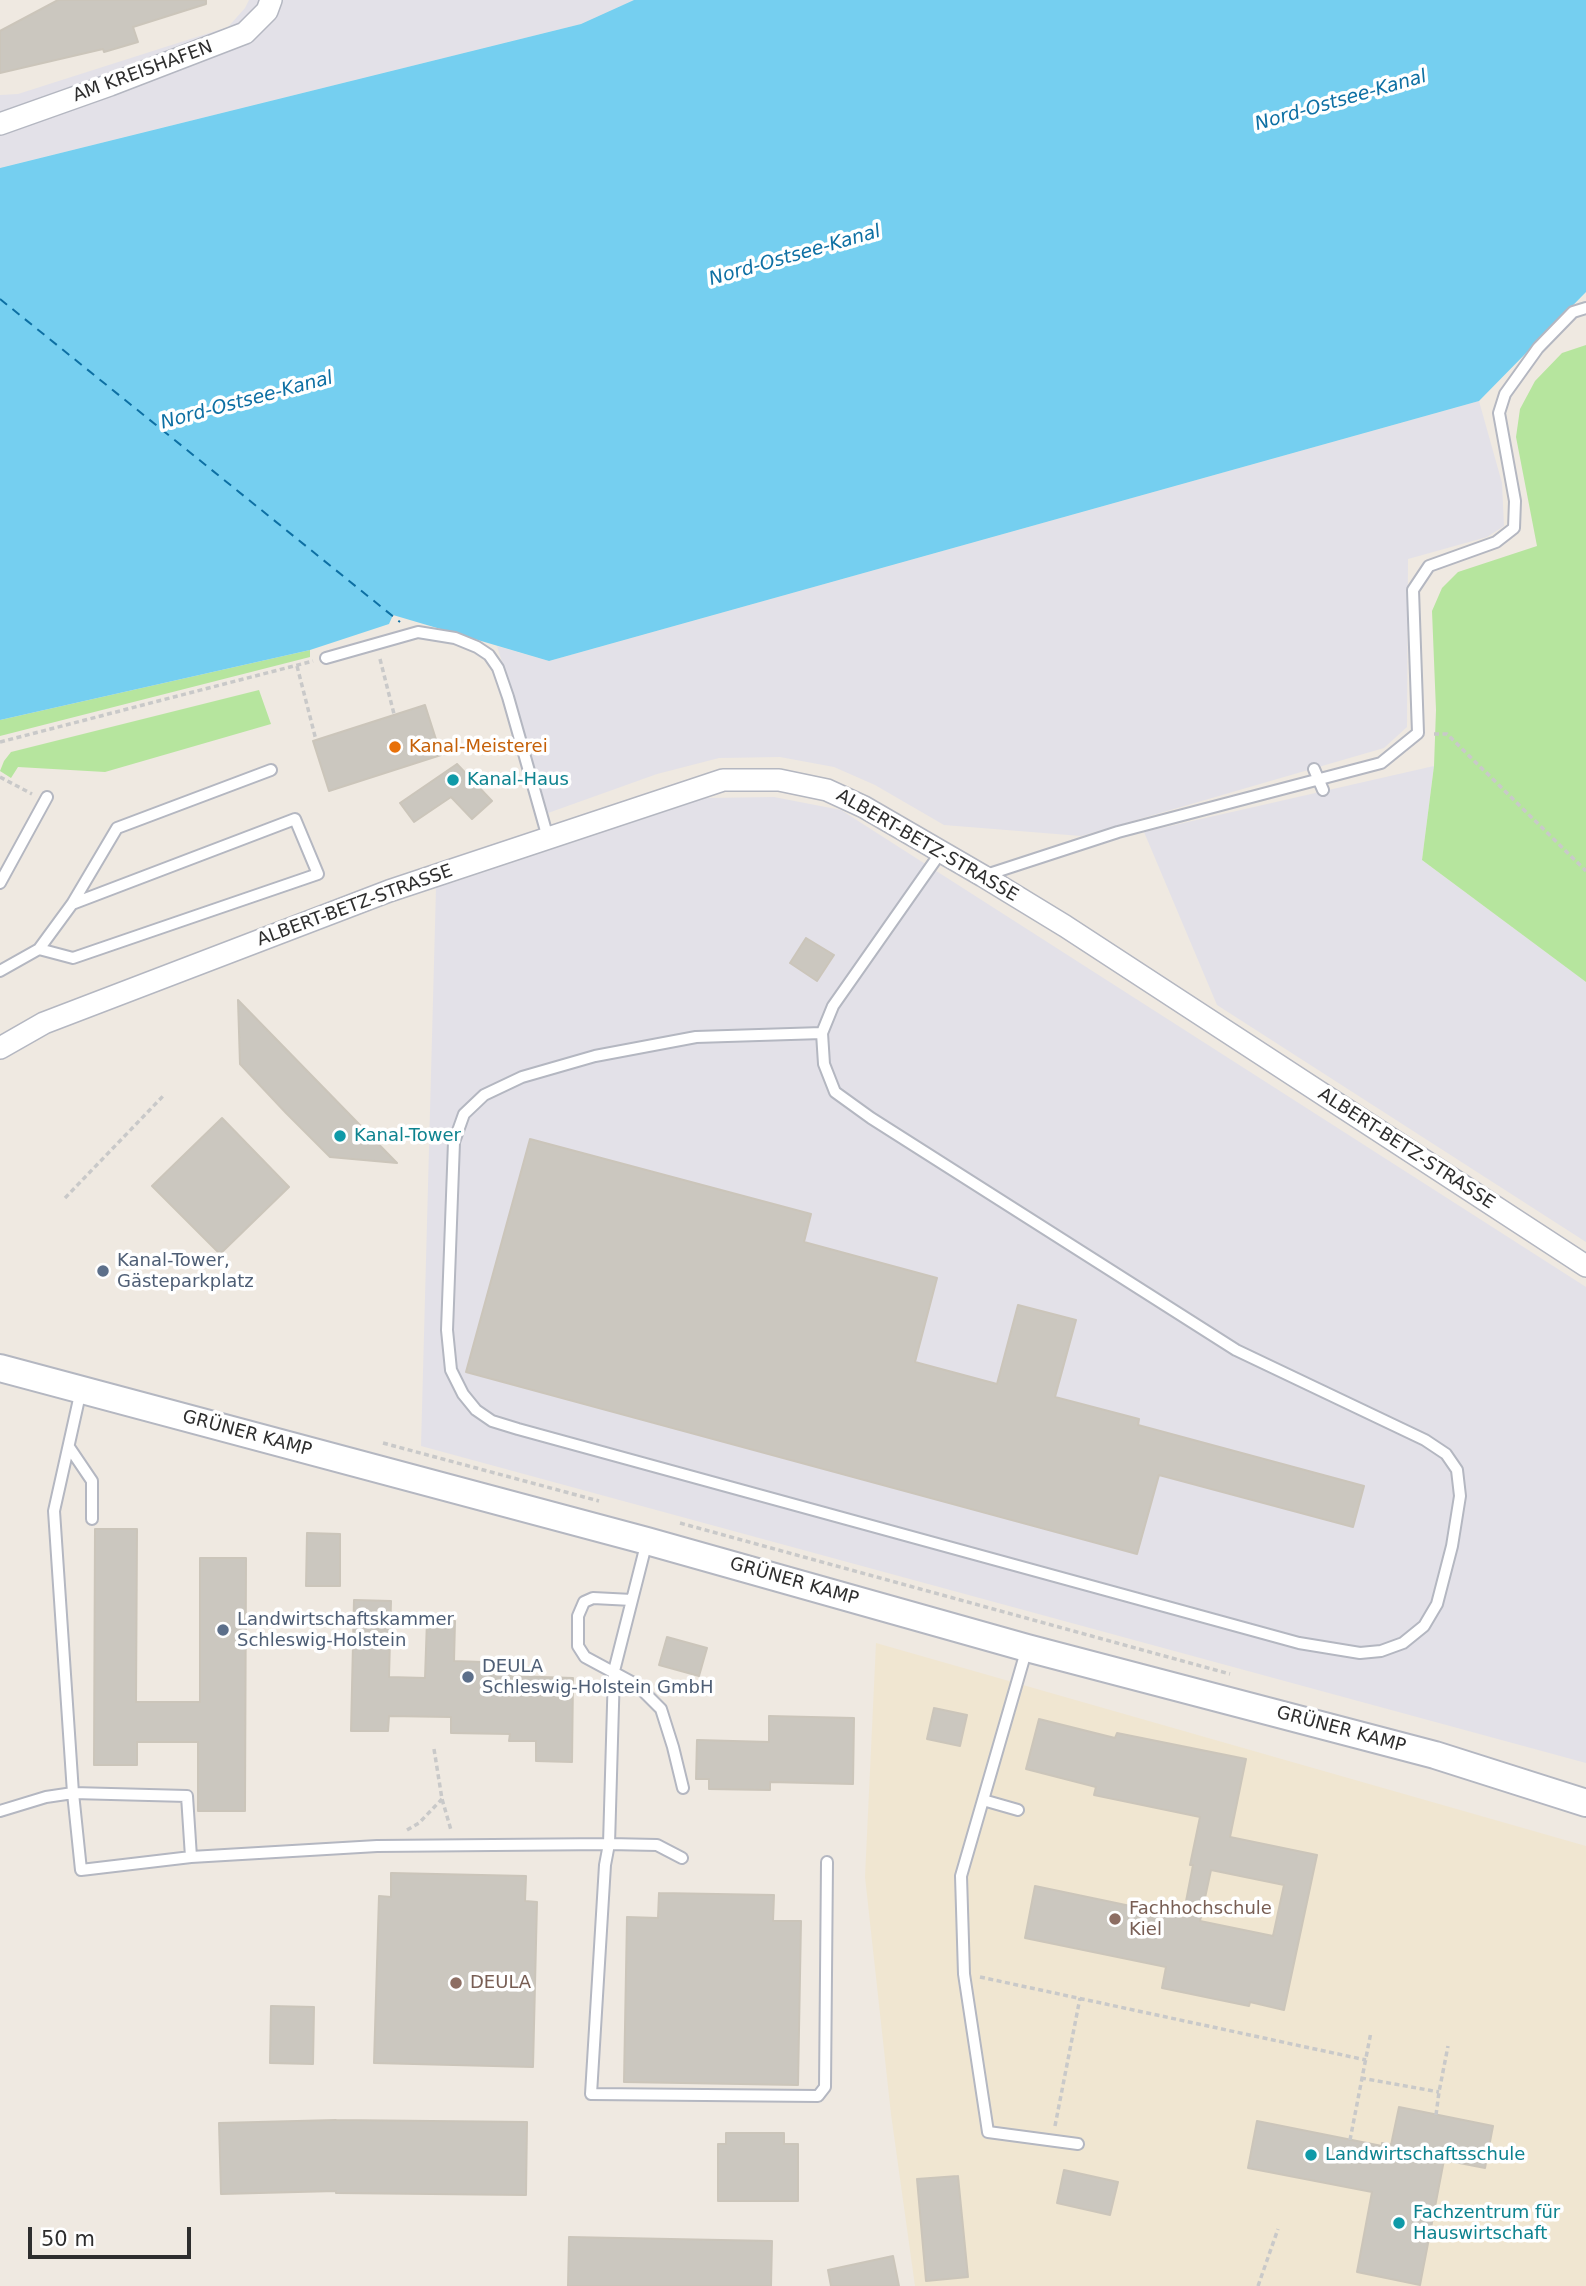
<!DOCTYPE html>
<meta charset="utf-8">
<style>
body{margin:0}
#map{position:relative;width:1586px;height:2286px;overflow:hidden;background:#efe9e1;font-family:"DejaVu Sans",sans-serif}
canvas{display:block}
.scale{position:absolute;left:28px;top:2227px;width:163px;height:32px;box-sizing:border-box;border:4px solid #2e2e2e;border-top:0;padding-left:9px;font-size:21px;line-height:24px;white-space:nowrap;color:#2e2e2e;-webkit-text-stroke:5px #fff;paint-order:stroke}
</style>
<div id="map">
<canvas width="1586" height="2286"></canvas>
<div class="scale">50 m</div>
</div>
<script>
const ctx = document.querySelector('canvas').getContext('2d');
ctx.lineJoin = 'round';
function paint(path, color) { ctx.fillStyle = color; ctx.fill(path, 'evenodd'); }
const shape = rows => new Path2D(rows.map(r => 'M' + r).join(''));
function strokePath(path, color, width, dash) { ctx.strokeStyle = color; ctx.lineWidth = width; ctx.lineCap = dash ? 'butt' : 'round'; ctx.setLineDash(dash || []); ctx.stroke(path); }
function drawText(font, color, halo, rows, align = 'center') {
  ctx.font = font + ' "DejaVu Sans",sans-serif'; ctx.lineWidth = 7; ctx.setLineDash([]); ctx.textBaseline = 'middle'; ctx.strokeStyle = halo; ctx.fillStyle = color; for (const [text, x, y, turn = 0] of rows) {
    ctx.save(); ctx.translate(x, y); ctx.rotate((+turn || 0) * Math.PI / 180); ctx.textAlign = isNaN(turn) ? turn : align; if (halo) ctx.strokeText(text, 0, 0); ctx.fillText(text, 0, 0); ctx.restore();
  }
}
const industrial = shape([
 [249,0,634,0,581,24,0,168,0,95,18,94,228,27,245,8],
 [1479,401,1502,483,1504,526,1487,537,1408,559,1407,727,1384,748,1081,836,944,825,875,785,834,767,780,757,719,758,657,774,548,813,497,646,549,661],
 [1434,766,1422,860,1586,982,1586,1242,1217,1005,1144,832],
 [774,797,841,810,1586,1287,1586,1763,421,1446,436,888,706,798]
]);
const education = shape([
 [876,1643,1586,1846,1586,2286,915,2286,891,2114,865,1877]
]);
const green = shape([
 [1586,345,1586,982,1422,860,1434,766,1436,710,1432,611,1442,588,1458,572,1537,546,1516,437,1520,409,1535,381,1562,353],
 [310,650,310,657,0,736,0,720],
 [259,690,271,724,105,772,18,767,11,778,0,771,4,761,11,752]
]);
const water = shape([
 [634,0,1586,0,1586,292,1479,401,549,661,393,615,389,624,310,650,0,720,0,168,581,24]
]);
const ferry = shape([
 [0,299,400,622]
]);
const building = shape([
 [58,0,206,0,206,4,133,27,138,42,104,52,103,49,0,73,0,31,58,0],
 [425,705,441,755,329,791,313,741,425,705],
 [457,764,492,801,472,819,451,797,414,822,400,803,457,764],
 [806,938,834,955,817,981,790,963,806,938],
 [238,1000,397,1163,330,1157,286,1113,240,1064,238,1000],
 [222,1118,289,1187,220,1254,152,1186,222,1118],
 [530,1139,811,1214,804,1242,937,1278,915,1362,997,1384,1018,1305,1076,1320,1055,1397,1139,1419,1138,1425,1364,1486,1353,1527,1159,1475,1137,1554,466,1372,530,1139],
 [95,1529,137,1529,136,1702,200,1702,200,1558,246,1558,245,1811,198,1811,198,1742,137,1742,137,1765,94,1765,95,1529],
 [307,1533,340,1534,340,1586,306,1586,307,1533],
 [354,1600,391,1601,389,1677,425,1678,427,1620,455,1621,454,1661,511,1663,511,1676,573,1678,572,1762,536,1761,536,1741,509,1741,510,1734,451,1733,451,1717,389,1716,388,1731,351,1731,354,1600],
 [667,1637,707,1648,699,1676,659,1665,667,1637],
 [934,1708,967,1715,960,1746,927,1739,934,1708],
 [769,1716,854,1718,853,1784,770,1782,770,1790,709,1789,709,1779,696,1779,697,1740,769,1742,769,1716],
 [1039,1719,1115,1738,1117,1733,1246,1759,1230,1837,1317,1855,1284,2010,1250,2002,1249,2006,1162,1988,1166,1967,1025,1938,1035,1886,1183,1917,1193,1865,1190,1865,1200,1817,1094,1795,1096,1787,1026,1769,1039,1719],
 [1211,1870,1284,1885,1273,1936,1200,1921,1211,1870],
 [391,1873,526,1876,525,1901,537,1902,533,2067,374,2063,379,1896,391,1897,391,1873],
 [659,1893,774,1895,773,1921,801,1921,798,2085,624,2082,627,1917,658,1918,659,1893],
 [271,2006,314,2007,313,2064,270,2063,271,2006],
 [1399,2107,1493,2126,1485,2168,1444,2160,1420,2285,1357,2272,1372,2192,1248,2168,1257,2121,1382,2146,1382,2143,1391,2145,1399,2107],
 [336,2120,527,2122,526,2195,336,2193,336,2191,221,2194,219,2123,336,2120],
 [726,2133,784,2133,784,2144,798,2144,798,2201,718,2201,718,2144,726,2144,726,2133],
 [1064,2170,1118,2182,1110,2215,1057,2203,1064,2170],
 [958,2176,968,2277,926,2281,917,2179,958,2176],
 [569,2237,772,2241,771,2286,568,2286,569,2237],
 [893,2256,899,2286,831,2286,828,2270,893,2256]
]);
const path = shape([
 [380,659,394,714],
 [297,666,316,740],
 [1434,734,1447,734,1586,871],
 [0,742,313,661],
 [0,777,32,794],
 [65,1198,165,1094],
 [383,1443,599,1501],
 [680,1523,1230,1674],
 [434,1749,442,1799,451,1830],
 [407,1830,419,1823,442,1799],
 [980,1977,1366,2060],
 [1361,2078,1439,2092],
 [1436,2115,1439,2092,1448,2046],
 [1055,2126,1080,1998],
 [1350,2140,1371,2032],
 [1258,2286,1278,2229]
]);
const service = shape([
 [326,658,418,632,455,638,477,647,489,655,498,668,508,697,548,838],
 [1314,769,1323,790],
 [983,876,1118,832,1381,763,1418,733,1413,590,1429,566,1496,542,1514,528,1515,501,1499,413,1505,394,1538,348,1573,312,1586,308],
 [0,883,47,797],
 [39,949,72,904,117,828,271,770],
 [0,971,39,949,73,958,318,874,295,819,72,904],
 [822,1033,696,1037,595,1056,522,1077,484,1095,464,1114,454,1142,447,1330,451,1370,463,1394,476,1410,492,1421,518,1429,1299,1643,1360,1653,1381,1651,1403,1643,1424,1626,1437,1604,1452,1546,1460,1496,1457,1470,1446,1454,1425,1440,1236,1350,871,1118,835,1092,824,1064,822,1033,833,1006,941,852],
 [81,1390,54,1511,73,1793,81,1870,191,1857,377,1846,609,1844,614,1671,647,1541],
 [69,1447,92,1481,92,1519],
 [632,1600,593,1598,584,1602,578,1616,578,1646,585,1657,637,1685,661,1709,673,1747,683,1788],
 [1027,1648,961,1876,964,1974,988,2132,1078,2144],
 [983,1800,1018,1810],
 [0,1811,46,1797,73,1793,187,1796,191,1857],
 [682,1858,657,1845,609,1844,605,1865,591,2094,818,2096,825,2087,827,1862]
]);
const minor = shape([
 [0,124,110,85,245,33,267,11,271,0],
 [0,1048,44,1023,389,891,723,780,779,780,827,790,864,807,983,876,1065,926,1586,1266]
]);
const tertiary = shape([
 [0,1368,647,1541,1027,1648,1435,1755,1586,1803]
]);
const markers = [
 [395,747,7,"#e8710a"],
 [453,780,7,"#0f9aa8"],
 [340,1136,7,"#0f9aa8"],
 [103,1271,7,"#5c6f8a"],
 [223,1630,7,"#5c6f8a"],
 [468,1677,7,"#5c6f8a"],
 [1115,1919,7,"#8d6e63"],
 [456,1983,7,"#8d6e63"],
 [1311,2155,7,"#0f9aa8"],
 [1399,2223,7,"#0f9aa8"]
];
const streetNames = [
 ["AM KREISHAFEN",143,72,-20],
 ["ALBERT-BETZ-STRASSE",927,846,30],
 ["ALBERT-BETZ-STRASSE",355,906,-20],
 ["ALBERT-BETZ-STRASSE",1406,1149,33],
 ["GRÜNER KAMP",247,1434,15],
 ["GRÜNER KAMP",794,1582,16],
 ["GRÜNER KAMP",1341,1730,15]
];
const foodNames = [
 ["Kanal-Meisterei",409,747]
];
const cultureNames = [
 ["Kanal-Haus",467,780],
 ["Kanal-Tower",354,1136],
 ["Landwirtschaftsschule",1325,2155],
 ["Fachzentrum für",1413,2213],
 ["Hauswirtschaft",1413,2234]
];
const serviceNames = [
 ["Kanal-Tower,",117,1261],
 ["Gästeparkplatz",117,1282],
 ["Landwirtschaftskammer",237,1620],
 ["Schleswig-Holstein",237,1641],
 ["DEULA",482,1667],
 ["Schleswig-Holstein GmbH",482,1688]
];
const educationNames = [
 ["Fachhochschule",1129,1909],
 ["Kiel",1129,1930],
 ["DEULA",470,1983]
];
const waterNames = [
 ["Nord-Ostsee-Kanal",1341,101,-16],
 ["Nord-Ostsee-Kanal",795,256,-16],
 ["Nord-Ostsee-Kanal",247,401,-15]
];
paint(industrial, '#e3e1e8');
paint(education, '#f0e6d1');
paint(green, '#b6e59e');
paint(water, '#75cff0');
strokePath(ferry, '#0d6fa3', 2, [9, 7]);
paint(building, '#cbc7bf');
strokePath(building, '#cbc5ba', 2);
strokePath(service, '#b4b7c1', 14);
strokePath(minor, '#b4b7c1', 24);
strokePath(tertiary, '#b4b7c1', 30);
strokePath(path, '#c9c9c9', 3.5, [5, 3.5]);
strokePath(service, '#fff', 10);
strokePath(minor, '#fff', 21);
strokePath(tertiary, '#fff', 26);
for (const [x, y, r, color] of markers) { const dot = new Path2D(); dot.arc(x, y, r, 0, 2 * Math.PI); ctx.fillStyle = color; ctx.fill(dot); strokePath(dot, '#fff', 2.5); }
drawText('18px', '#2e2e2e', '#fff', streetNames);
drawText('18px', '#c56008', '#fff', foodNames, 'left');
drawText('18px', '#0d838f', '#fff', cultureNames, 'left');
drawText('18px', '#4e5e75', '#fff', serviceNames, 'left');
drawText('18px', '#785e54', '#fff', educationNames, 'left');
drawText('italic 19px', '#0d6fa3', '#fff', waterNames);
</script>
